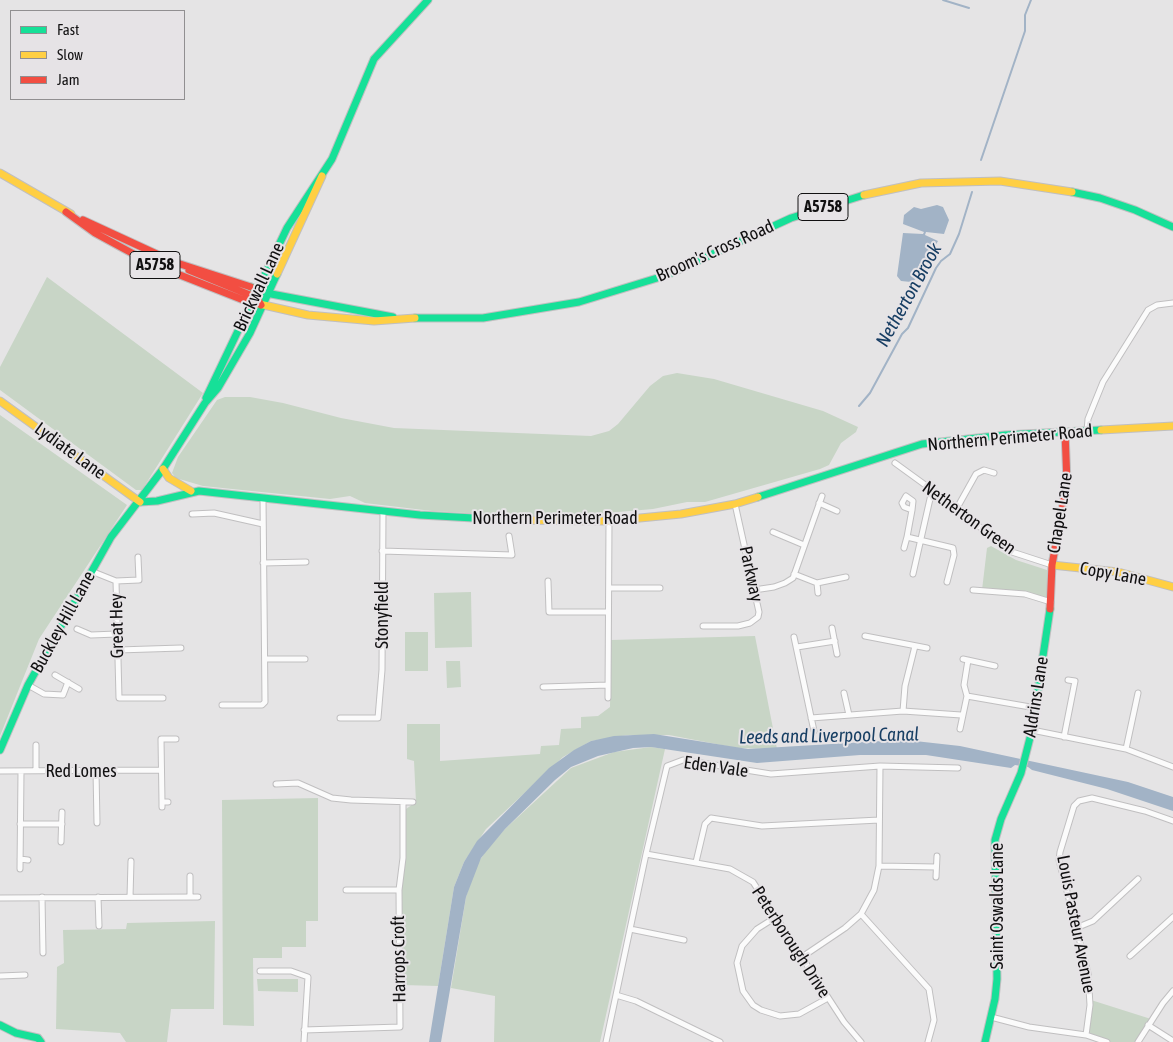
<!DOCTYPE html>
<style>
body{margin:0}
#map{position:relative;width:1173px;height:1042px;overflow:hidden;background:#e5e4e5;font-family:"Asap Condensed",sans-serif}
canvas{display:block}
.legend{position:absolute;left:10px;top:10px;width:175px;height:90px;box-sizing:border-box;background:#e6e3e6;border:1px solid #918f91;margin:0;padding:6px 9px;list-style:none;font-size:15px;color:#111011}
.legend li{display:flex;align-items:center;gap:10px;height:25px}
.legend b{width:25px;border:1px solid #918f91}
</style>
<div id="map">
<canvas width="1173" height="1042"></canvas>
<ul class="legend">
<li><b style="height:6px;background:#16e098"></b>Fast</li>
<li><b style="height:6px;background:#ffcf43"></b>Slow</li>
<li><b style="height:6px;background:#f24e42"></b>Jam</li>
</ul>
</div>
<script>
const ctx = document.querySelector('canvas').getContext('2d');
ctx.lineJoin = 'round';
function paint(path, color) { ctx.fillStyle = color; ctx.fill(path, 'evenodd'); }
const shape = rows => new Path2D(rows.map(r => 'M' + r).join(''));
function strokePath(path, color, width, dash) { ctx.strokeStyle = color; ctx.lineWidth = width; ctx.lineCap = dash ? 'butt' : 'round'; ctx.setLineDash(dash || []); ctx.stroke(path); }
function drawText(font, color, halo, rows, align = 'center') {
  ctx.font = font + ' "Asap Condensed",sans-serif'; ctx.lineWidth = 4; ctx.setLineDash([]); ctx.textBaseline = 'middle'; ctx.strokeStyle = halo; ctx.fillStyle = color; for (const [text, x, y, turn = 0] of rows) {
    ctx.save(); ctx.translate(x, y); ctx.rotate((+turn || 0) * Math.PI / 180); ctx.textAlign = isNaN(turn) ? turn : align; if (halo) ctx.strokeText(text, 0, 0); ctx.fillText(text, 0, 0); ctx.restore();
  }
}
const green = shape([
 [47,277,203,393,142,490,136,490,0,390,0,367],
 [677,373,714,379,823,411,858,427,856,432,841,443,829,465,820,469,705,502,687,502,653,509,583,515,535,517,432,511,365,503,350,496,330,499,203,486,176,478,172,473,178,457,217,400,225,397,250,397,283,403,341,418,394,428,591,436,609,431,618,424,650,386,663,376],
 [0,415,127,505,39,639,0,736],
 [991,546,1016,560,1047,570,1048,598,1023,592,982,590,987,548],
 [471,592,472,647,435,648,434,593],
 [405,632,428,632,428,671,405,671],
 [755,636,777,749,737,748,669,735,628,735,591,741,563,757,486,829,464,862,454,887,438,986,403,985,401,889,406,858,406,809,416,802,414,761,407,759,407,724,440,724,440,761,540,754,541,746,559,745,561,729,581,728,581,717,598,716,610,707,611,640],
 [446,661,460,661,461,687,447,688],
 [651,747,665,749,600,1042,494,1042,495,996,451,988,466,897,476,866,487,849,505,829,571,768,614,752],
 [318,798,318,921,306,921,306,947,282,947,282,958,253,958,254,1026,223,1025,222,800],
 [215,921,214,1009,171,1009,167,1042,126,1042,120,1033,56,1029,57,967,64,963,63,930,126,929,127,923],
 [257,979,298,979,298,992,258,991],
 [1091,1000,1151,1019,1137,1042,1111,1042,1088,1034]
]);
const water = shape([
 [937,205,943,207,949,220,944,234,926,232,925,235,938,241,916,279,911,282,901,281,897,276,903,233,923,234,924,232,903,224,904,215,914,207,921,209],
 [654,734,748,749,882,741,915,741,960,746,1128,782,1173,797,1173,811,1107,789,1032,770,1028,767,1015,765,1011,768,926,755,860,755,757,763,651,747,633,748,598,756,571,767,555,780,505,829,481,858,466,897,441,1042,429,1042,454,887,464,862,477,841,549,768,574,750,591,741,614,736]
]);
const stream = shape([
 [943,0,969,8],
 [981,160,1025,31,1025,15,1031,0],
 [859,406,870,393,902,334,908,328,936,268,941,261,950,254,959,234,972,192]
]);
const street = shape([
 [1087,431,1088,419,1103,382,1148,310,1157,305,1173,303],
 [895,463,957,508,1009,551,1052,565],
 [819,503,837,511],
 [957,508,976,474,984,470,994,473],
 [192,514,214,513,263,524],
 [773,532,804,545],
 [907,537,953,548,954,555,947,582],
 [904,548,907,537,912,510,913,501,906,496,902,503,904,507,912,510],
 [382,551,512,555,509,536],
 [263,563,306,562],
 [91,571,116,581,119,698,163,698],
 [794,574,817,583,846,577],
 [913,574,932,490],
 [116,581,139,580,138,557],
 [548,581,549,612,608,612],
 [817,583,818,593],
 [609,588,660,588],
 [754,590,774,587,785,583,793,578,822,496],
 [973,590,1025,594,1051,602],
 [703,626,738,626,750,623,758,617,759,612,735,504],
 [832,628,837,654],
 [77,629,91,635,117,634],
 [865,636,927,648],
 [794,637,814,731],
 [797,647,835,641],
 [118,650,181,648],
 [265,659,305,659],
 [963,659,995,666],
 [55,675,79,689],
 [28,685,44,694,63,695,68,682],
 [543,687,608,685],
 [844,693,849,715],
 [967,696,1036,708],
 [608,698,609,521],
 [222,705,262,705,265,702,263,498],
 [903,711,905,686,915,646],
 [340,718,378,718,382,670,383,512],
 [811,718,903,711,961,715],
 [960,729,967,696,964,685,968,660],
 [1032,730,1126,749,1173,767],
 [1064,737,1075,681,1068,680],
 [1126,749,1138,693],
 [0,771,161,770],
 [36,771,36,745],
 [96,771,97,823],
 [276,784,298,783,332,798,351,800,413,802],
 [162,802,161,739,176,739],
 [162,807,162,802,168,802],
 [20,824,62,824],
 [61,842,62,812],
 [646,854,730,869,753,882,844,1022,861,1042],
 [20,859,28,860],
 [696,862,705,824,711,818,762,826,879,820],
 [879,866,936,867],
 [20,869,21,772],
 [190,876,190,897],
 [936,877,937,856],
 [346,890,399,890],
 [42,897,43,953],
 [98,897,99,926],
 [130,897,131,861],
 [0,898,198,897],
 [861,914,929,989,934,1020,928,1042],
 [776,917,757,929,742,946,737,963,743,991,753,1005,761,1010,780,1016,799,1014,828,998],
 [1076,928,1093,921,1138,879],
 [630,929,684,940],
 [1130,956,1173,917],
 [802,957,845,928,861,914,874,890,879,866,880,766],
 [260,971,291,971,308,977,304,1042],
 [0,976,25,975],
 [616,995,636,1001,720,1042],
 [991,1017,1029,1027,1086,1035,1107,1042],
 [1148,1025,1173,1041],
 [304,1030,400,1027,399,890,403,858,403,802],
 [1086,1035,1090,1005,1088,973,1059,860,1060,852,1074,806,1079,801,1092,798,1145,811,1173,821],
 [606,1042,646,854,667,766,683,760,771,774,880,766,958,768],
 [1138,1042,1163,1003,1173,991]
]);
const fast = shape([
 [1072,192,1100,198,1135,210,1173,227],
 [251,287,266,293,393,317],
 [415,318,483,318,579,302,667,275,791,218,864,195],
 [206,398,287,228,332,159,374,59,428,0],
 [758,497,922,444,1005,435,1101,430],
 [140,502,157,501,199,491,420,515,509,520],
 [0,750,28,685,111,537,163,469,205,403,218,388,250,333,277,274],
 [0,1025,16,1033,38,1038,41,1042],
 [985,1042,995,999,997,979,995,840,1001,819,1021,773,1032,730,1050,609]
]);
const slow = shape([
 [0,173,71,214],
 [864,195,921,183,1000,181,1072,192],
 [277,274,322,176],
 [246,301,308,315,374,321,415,318],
 [0,401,140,502],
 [1101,430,1173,426],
 [163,469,169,478,191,491],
 [509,520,609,521,681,514,735,504,758,497],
 [1052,565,1118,572,1173,587]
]);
const jam = shape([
 [66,212,95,233,152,264,246,301],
 [83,220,174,262,251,287],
 [189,270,257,298,261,305],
 [1050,609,1052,565,1067,482,1065,432]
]);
const shields = [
 [823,207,50],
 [155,265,50]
];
const shieldNames = [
 ["A5758",823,207],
 ["A5758",155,265]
];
const streetNames = [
 ["Broom's Cross Road",715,251,-24],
 ["Brickwall Lane",259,287,-65],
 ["Northern Perimeter Road",1010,438,-5],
 ["Lydiate Lane",70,451,36],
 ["Chapel Lane",1060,513,-81],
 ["Northern Perimeter Road",555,518],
 ["Netherton Green",969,518,36],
 ["Parkway",751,574,78],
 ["Copy Lane",1113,574,10],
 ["Stonyfield",382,615,-90],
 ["Buckley Hill Lane",63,622,-61],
 ["Great Hey",117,626,-91],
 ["Aldrins Lane",1036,697,-81],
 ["Eden Vale",716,767,8],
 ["Red Lomes",81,771],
 ["Saint Oswalds Lane",997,906,-90],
 ["Louis Pasteur Avenue",1076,924,79],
 ["Peterborough Drive",791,942,57],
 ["Harrops Croft",399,959,-91]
];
const waterNames = [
 ["Netherton Brook",909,295,-61],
 ["Leeds and Liverpool Canal",829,736,-1]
];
paint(green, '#c8d5c6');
paint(water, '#a2b3c6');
strokePath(stream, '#a2b3c6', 2);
strokePath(street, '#c0bfc0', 7);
strokePath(fast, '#c0bfc0', 9);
strokePath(slow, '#c0bfc0', 9);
strokePath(jam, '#c0bfc0', 9);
strokePath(street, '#fbfbfb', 5);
strokePath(fast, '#16e098', 7);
strokePath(slow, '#ffcf43', 7);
strokePath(jam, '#f24e42', 7);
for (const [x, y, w] of shields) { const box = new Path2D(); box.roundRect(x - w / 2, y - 13.5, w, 27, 4); ctx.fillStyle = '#e6e3e6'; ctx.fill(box); strokePath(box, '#111011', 1); }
drawText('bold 16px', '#111011', null, shieldNames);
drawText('18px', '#111011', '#e6e3e6', streetNames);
drawText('italic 19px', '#173e63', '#e6e3e6', waterNames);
</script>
